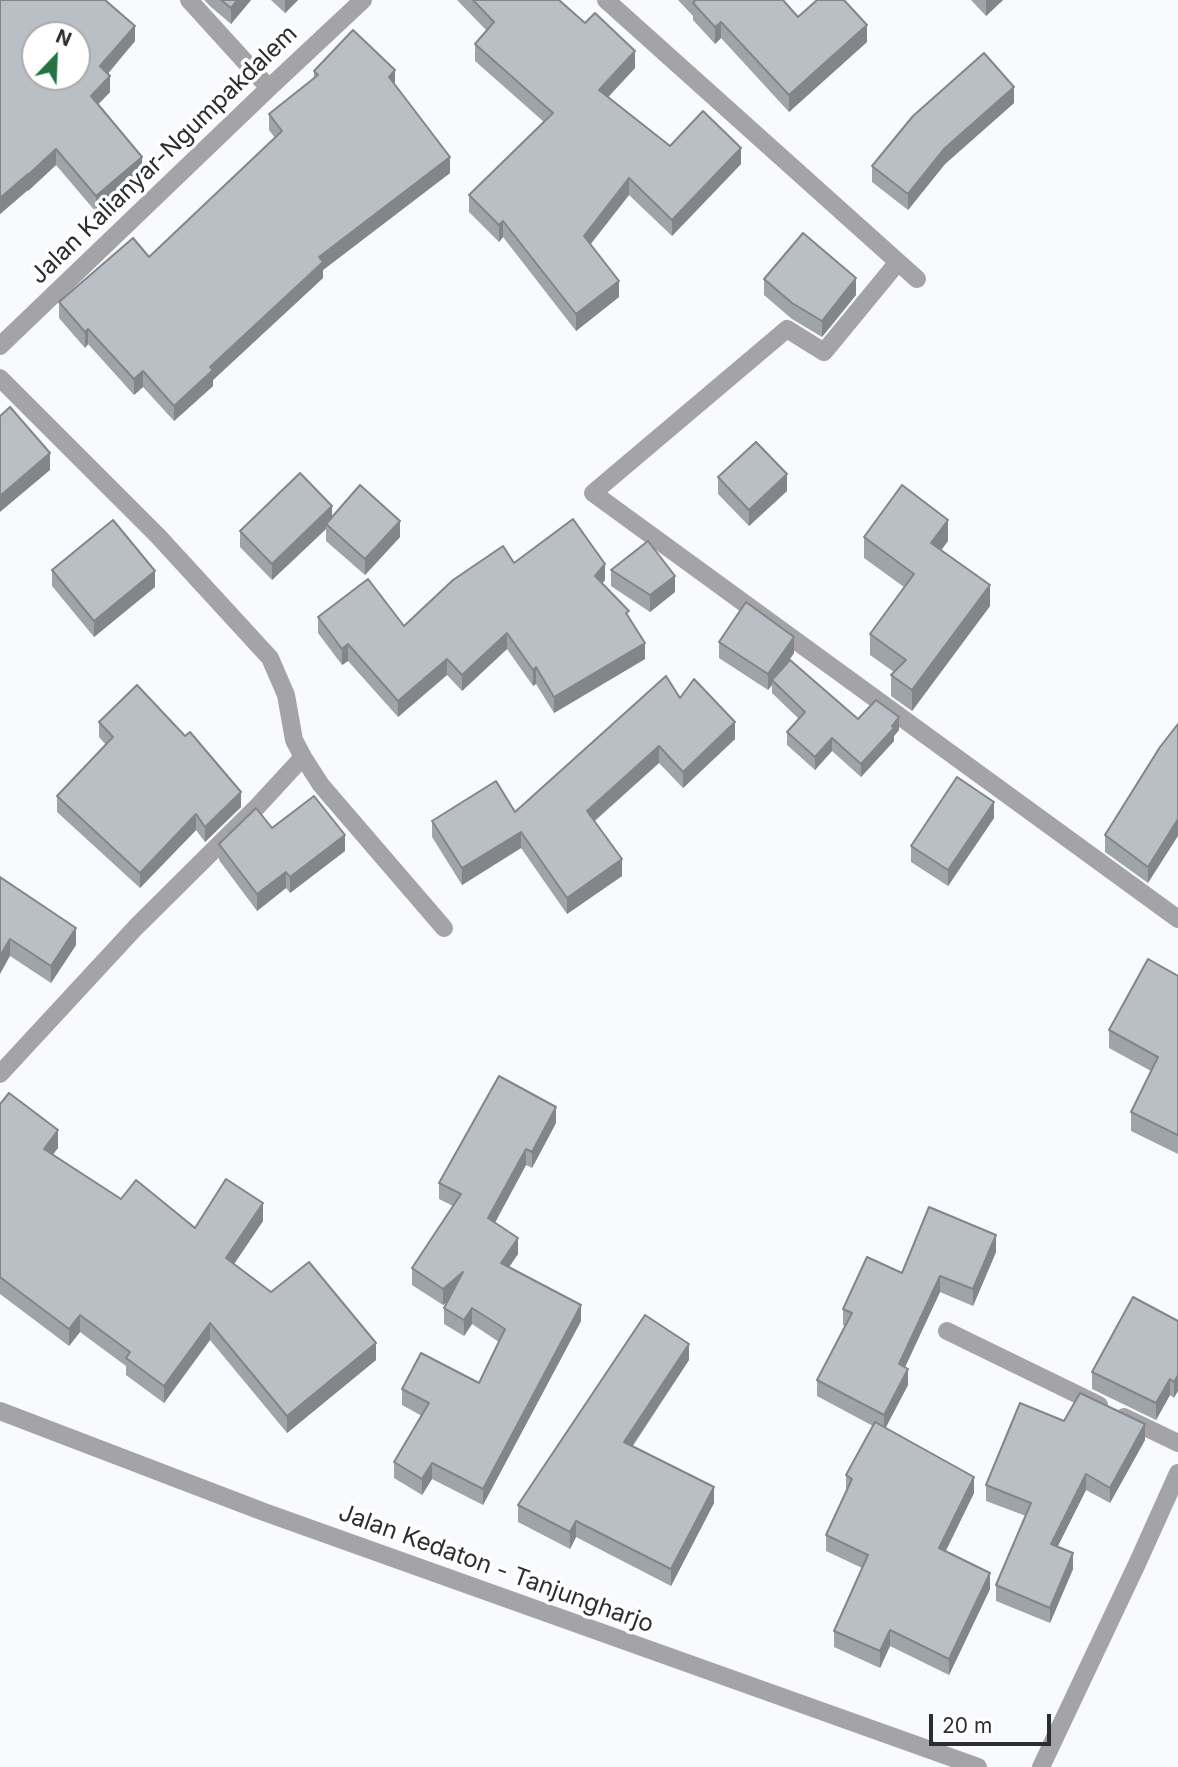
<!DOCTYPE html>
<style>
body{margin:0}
#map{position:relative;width:1178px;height:1767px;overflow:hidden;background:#f8fafe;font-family:Inter,sans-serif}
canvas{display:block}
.north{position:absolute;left:21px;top:21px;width:70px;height:70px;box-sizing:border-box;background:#fff;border:2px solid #ababac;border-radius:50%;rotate:23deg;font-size:19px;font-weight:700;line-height:28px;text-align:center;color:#2c2d30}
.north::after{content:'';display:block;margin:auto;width:24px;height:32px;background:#237344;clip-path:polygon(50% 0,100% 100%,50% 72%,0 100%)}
.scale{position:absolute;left:929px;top:1714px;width:122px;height:32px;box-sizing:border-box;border:4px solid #2c2d30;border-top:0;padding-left:9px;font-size:21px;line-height:24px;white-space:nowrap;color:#2c2d30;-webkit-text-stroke:5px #fff;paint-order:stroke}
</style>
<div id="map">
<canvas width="1178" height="1767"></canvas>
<div class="north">N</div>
<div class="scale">20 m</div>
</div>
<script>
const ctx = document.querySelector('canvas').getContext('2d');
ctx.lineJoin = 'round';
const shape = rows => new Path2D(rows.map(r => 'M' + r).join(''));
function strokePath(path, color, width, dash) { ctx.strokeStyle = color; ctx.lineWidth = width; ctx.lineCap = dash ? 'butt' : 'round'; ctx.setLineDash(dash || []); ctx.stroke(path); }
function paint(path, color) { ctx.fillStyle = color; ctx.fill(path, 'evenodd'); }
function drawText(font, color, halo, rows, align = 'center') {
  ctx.font = font + ' Inter,sans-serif'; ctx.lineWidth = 7; ctx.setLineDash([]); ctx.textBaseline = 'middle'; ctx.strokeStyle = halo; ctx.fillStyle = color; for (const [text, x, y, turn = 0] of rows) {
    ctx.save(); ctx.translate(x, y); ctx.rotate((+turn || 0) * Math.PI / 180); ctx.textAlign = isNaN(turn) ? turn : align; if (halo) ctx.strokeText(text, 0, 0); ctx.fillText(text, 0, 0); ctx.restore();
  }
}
const minor = shape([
 [189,0,269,88],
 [606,0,917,279],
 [898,262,824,352,787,329,593,493,1178,919],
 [0,346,269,88,363,0],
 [0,378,158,536,270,658,286,695,294,740,303,757,321,785,444,928],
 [0,1074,136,927,256,808,303,757],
 [947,1331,1099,1405],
 [0,1411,264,1512,978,1767],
 [1124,1417,1178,1443],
 [1041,1767,1137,1564,1178,1473]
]);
const wall = shape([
 [0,0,110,4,135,41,108,74,110,92,98,104,142,173,96,212,56,165,28,191,28,190,0,214],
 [204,0,251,0,231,24,211,7],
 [271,0,298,0,285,13],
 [457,0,559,0,635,68,608,97,670,146,741,164,672,236,629,195,591,244,619,297,576,331,503,237,499,242,469,212,469,195,544,122,475,61,475,44,487,31],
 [678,0,783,0,798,17,867,42,789,112,721,38,715,44,693,20,693,16],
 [971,0,1003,0,986,16],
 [314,71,395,85,450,173,323,270,323,278,213,380,213,386,174,421,143,387,134,395,88,344,85,348,59,318,59,302,149,257,275,138,269,130,269,114,314,79],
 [1014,103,945,164,908,210,872,182,872,166],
 [764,279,856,295,822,337,792,319,764,295],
 [718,477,787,491,749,526,718,494],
 [332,517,400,537,365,575,326,541,326,529,272,580,240,547,240,531],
 [864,537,948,541,941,550,990,606,912,711,891,696,891,675,894,672,870,655,870,634,904,587,864,558],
 [514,563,605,580,602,583,629,618,645,659,554,713,536,684,533,686,507,649,462,691,447,675,398,717,348,661,342,665,318,633,318,617,404,626],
 [52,570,155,587,94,637,52,586],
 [611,570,675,592,650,612,611,586],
 [719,642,794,653,786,665,858,719,899,730,894,736,894,741,861,777,832,751,815,770,787,745,787,732,799,719,772,693,772,685,768,690,719,658],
 [680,698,735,739,683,788,659,763,595,821,622,876,567,914,521,848,462,885,432,837,432,821,515,812],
 [99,722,241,807,205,842,196,830,140,888,57,812,57,796,106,745,99,737],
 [1160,747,1148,883,1105,852,1105,835],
 [994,818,948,886,911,862,911,846],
 [272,828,345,851,290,893,286,888,257,911,219,860,219,844],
 [0,877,76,945,51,983,10,956],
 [1178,976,1178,1154,1131,1131,1131,1112,1151,1071,1109,1048,1109,1030],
 [0,1104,58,1148,53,1154,121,1199,195,1228,263,1221,234,1264,271,1292,376,1360,287,1433,210,1340,164,1403,126,1375,126,1366,80,1332,69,1346,0,1294],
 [556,1123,532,1168,526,1165,495,1223,518,1254,509,1267,581,1321,483,1505,432,1479,422,1495,394,1478,394,1462,422,1416,402,1405,402,1389,479,1383,499,1342,472,1324,464,1336,444,1324,444,1308,448,1301,443,1305,412,1285,412,1268,453,1206,439,1199,439,1183],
 [996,1252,973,1306,940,1292,905,1367,908,1385,885,1428,974,1493,946,1551,990,1589,949,1675,890,1646,880,1668,834,1647,834,1631,862,1568,826,1551,826,1535,846,1491,846,1475,873,1426,817,1396,817,1380,845,1326,843,1325,843,1309,902,1273],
 [1178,1321,1174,1398,1170,1395,1156,1420,1092,1389,1092,1372],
 [689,1360,633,1446,714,1503,671,1586,576,1537,570,1549,518,1522,518,1505],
 [1064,1421,1145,1440,1110,1503,1086,1490,1057,1547,1073,1569,1050,1623,996,1601,996,1585,1026,1516,986,1501,986,1485]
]);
const shadedWall = shape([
 [237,0,251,0,231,24,231,8],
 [285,0,298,0,285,13],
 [986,0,1003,0,986,16],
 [721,22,721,38,715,44,715,27],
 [867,25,867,42,789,112,789,95],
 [135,26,135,41,100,82,100,66],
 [635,51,635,68,599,107,599,90],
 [395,70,395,86,389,77],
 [110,76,110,92,91,112,91,96],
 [1014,87,1014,103,945,164,908,210,908,194,945,148],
 [741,148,741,164,672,236,672,220],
 [56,149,56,165,28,191,28,175],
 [142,157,142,173,96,212,96,196],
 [450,157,450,173,323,270,323,278,213,380,213,386,174,421,174,406,210,367,319,257],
 [28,174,28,190,0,214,0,198],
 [629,178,629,195,584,252,584,236],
 [503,221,503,237,499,242,499,225],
 [856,278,856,295,822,337,822,321],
 [619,281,619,297,576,331,576,314],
 [88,329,88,344,85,348,85,332],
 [143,371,143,387,134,395,134,379],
 [50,453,50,470,0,512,0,496],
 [787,474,787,491,749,526,749,510],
 [332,506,332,523,326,524,326,529,272,580,272,564],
 [948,520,948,541,931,564,931,543],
 [400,521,400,537,365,575,365,559],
 [605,564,605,580,595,592,595,576],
 [155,571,155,587,94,637,94,621],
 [675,576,675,592,650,612,650,595],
 [990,585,990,606,912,711,912,690],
 [507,633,507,649,462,691,462,675],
 [794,637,794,653,774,682,772,680,772,685,768,690,768,674],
 [645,643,645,659,554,713,554,697],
 [348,644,348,661,342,665,342,649],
 [447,659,447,675,398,717,398,701],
 [536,667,536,684,533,686,533,670],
 [899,717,899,730,894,736,894,741,861,777,861,764],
 [735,722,735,739,683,788,683,772],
 [832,738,832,751,815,770,815,757],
 [659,746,659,763,587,827,587,811],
 [241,792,241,807,205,842,205,827],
 [994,802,994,818,948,886,948,870],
 [196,814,196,830,140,888,140,873],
 [1178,819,1178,836,1148,883,1148,867],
 [521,832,521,848,462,885,462,868],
 [345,835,345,851,290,893,290,877],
 [622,859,622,876,567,914,567,898],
 [286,872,286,888,257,911,257,894],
 [76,928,76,945,51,983,51,966],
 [10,939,10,956,0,974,0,956],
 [556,1107,556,1123,532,1168,532,1152],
 [58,1130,58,1148,44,1166,44,1149],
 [526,1149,526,1165,488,1235,488,1218],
 [263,1203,263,1221,226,1276,226,1258],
 [996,1235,996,1252,973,1306,973,1289],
 [518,1238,518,1254,501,1279,501,1263],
 [463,1272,463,1289,443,1305,443,1289],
 [940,1276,940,1292,899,1380,899,1364],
 [581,1305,581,1321,483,1505,483,1489],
 [472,1308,472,1324,464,1336,464,1320],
 [80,1315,80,1332,69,1346,69,1329],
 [210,1323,210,1340,164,1403,164,1386],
 [376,1343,376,1360,287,1433,287,1416],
 [689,1344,689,1360,624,1458,624,1442],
 [908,1369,908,1385,884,1431,884,1415],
 [1178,1375,1178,1391,1174,1398,1174,1382],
 [1170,1379,1170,1395,1156,1420,1156,1403],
 [1145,1424,1145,1440,1110,1503,1110,1488],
 [432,1463,432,1479,422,1495,422,1479],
 [1086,1474,1086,1490,1051,1560,1051,1544],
 [974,1477,974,1493,939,1564,939,1548],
 [714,1487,714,1503,671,1586,671,1569],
 [576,1521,576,1537,570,1549,570,1532],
 [1073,1553,1073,1569,1050,1623,1050,1608],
 [990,1573,990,1589,949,1675,949,1659],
 [890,1630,890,1646,880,1668,880,1651]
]);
const building = shape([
 [0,0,105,0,135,26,100,66,110,76,91,96,142,157,96,196,56,149,28,175,28,174,0,198,0,0],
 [35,35,77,35,77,77,35,77,35,35],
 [221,0,237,0,231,8,221,0],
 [473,0,559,0,585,23,595,13,635,51,599,90,670,146,703,111,741,148,672,220,629,178,584,236,619,281,576,314,503,221,499,225,469,195,553,113,475,44,494,22,473,0],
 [694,0,783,0,798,17,817,0,844,0,867,25,789,95,721,22,715,27,693,3,695,1,694,0],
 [353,30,395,70,389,77,450,157,319,257,323,262,210,367,213,370,174,406,143,371,134,379,88,329,85,332,59,302,133,238,149,257,282,131,269,114,318,75,314,71,353,30],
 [984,53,1014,87,945,148,908,194,872,166,913,116,984,53],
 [803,233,856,278,822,321,792,303,764,279,803,233],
 [10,407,50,453,0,496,0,416,10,407],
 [756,442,787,474,749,510,718,477,756,442],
 [300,473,332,506,272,564,240,531,300,473],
 [360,485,400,521,365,559,326,524,360,485],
 [902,485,948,520,931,543,990,585,912,690,891,675,906,660,870,634,914,574,864,537,902,485],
 [573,519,605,564,595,576,629,611,626,613,645,643,554,697,536,667,533,670,507,633,462,675,447,659,398,701,348,644,342,649,318,617,368,579,404,626,453,580,503,546,514,563,573,519],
 [113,520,155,571,94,621,52,570,113,520],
 [648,541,675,576,650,595,611,570,648,541],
 [746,602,794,637,768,674,719,642,746,602],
 [790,660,858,719,876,700,899,717,892,726,894,728,861,764,832,738,815,757,787,732,805,712,772,680,790,660],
 [666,676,680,698,694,679,735,722,683,772,659,746,587,811,622,859,567,898,521,832,462,868,432,821,496,781,515,812,666,676],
 [137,685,185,736,190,732,241,792,205,827,196,814,140,873,57,796,113,737,99,722,137,685],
 [1178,724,1178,819,1148,867,1105,835,1160,747,1178,724],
 [957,777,994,802,948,870,911,846,957,777],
 [314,796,345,835,290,877,286,872,257,894,219,844,256,808,272,828,314,796],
 [0,877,76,928,51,966,10,939,0,956,0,877],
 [1148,959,1178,976,1178,1135,1131,1112,1158,1057,1109,1030,1148,959],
 [499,1076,556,1107,532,1152,526,1149,488,1218,518,1238,501,1263,581,1305,483,1489,432,1463,422,1479,394,1462,429,1403,402,1389,421,1353,479,1383,505,1329,472,1308,464,1320,444,1308,463,1272,443,1289,412,1268,461,1194,439,1183,499,1076],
 [9,1093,58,1130,44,1149,121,1199,136,1180,195,1228,226,1179,263,1203,226,1258,271,1292,309,1262,376,1343,287,1416,210,1323,164,1386,126,1358,130,1352,80,1315,69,1329,0,1277,0,1104,9,1093],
 [929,1207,996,1235,973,1289,940,1276,899,1364,908,1369,884,1415,817,1380,852,1313,843,1309,867,1257,902,1273,929,1207],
 [1133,1297,1178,1321,1178,1375,1174,1382,1170,1379,1156,1403,1092,1372,1133,1297],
 [645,1315,689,1344,624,1442,714,1487,671,1569,576,1521,570,1532,518,1505,645,1315],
 [1080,1393,1145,1424,1110,1488,1086,1474,1051,1544,1073,1553,1050,1608,996,1585,1031,1503,986,1485,1020,1403,1064,1421,1080,1393],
 [875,1422,974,1477,939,1548,990,1573,949,1659,890,1630,880,1651,834,1631,868,1555,826,1535,852,1479,846,1475,875,1422]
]);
const streetNames = [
 ["Jalan Kalianyar-Ngumpakdalem",164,155,-44],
 ["Jalan Kedaton - Tanjungharjo",496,1569,20]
];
strokePath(minor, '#a4a4a7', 18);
paint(wall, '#9fa4a9');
paint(shadedWall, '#828689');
paint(building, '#b9bfc4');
strokePath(building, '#828689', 2);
drawText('24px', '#2c2d30', '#fff', streetNames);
</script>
